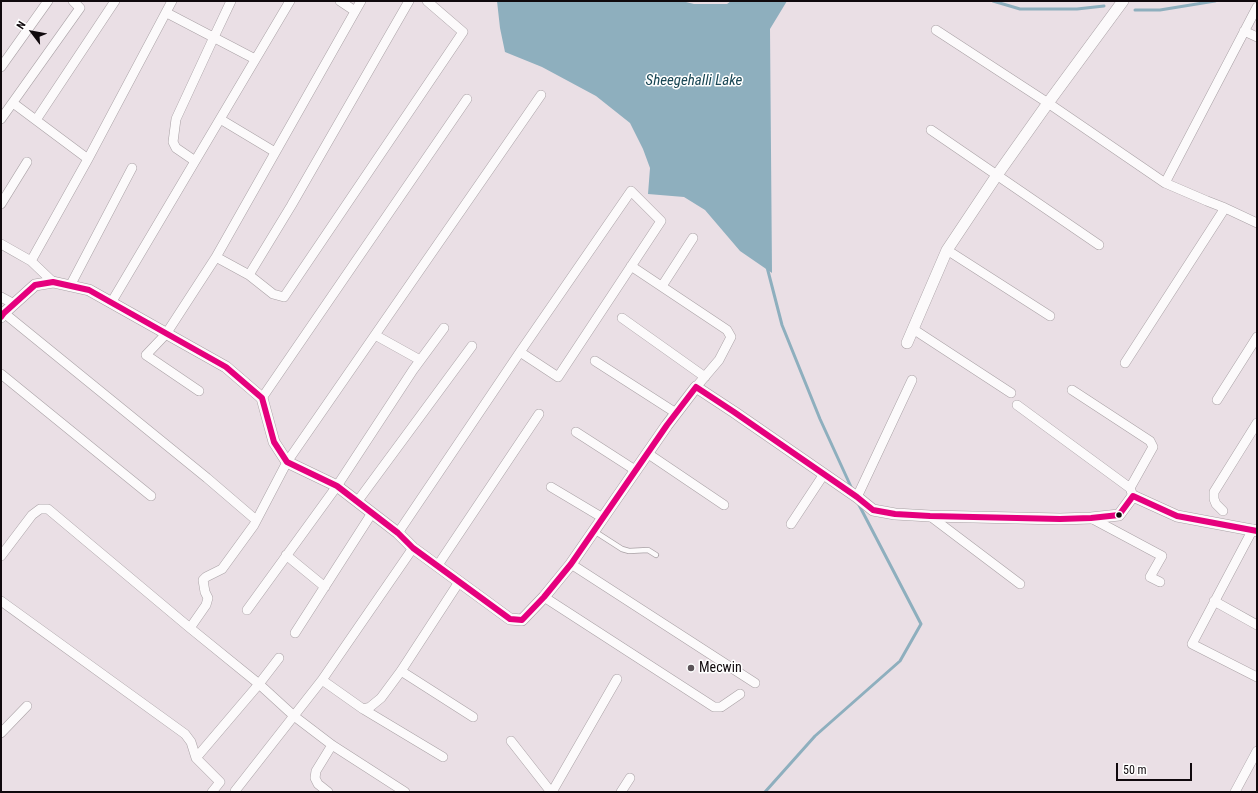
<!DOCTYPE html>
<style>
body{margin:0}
#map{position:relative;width:1258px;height:793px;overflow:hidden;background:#eadfe5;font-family:"Roboto Condensed",sans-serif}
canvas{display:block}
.frame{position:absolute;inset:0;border:2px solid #10090d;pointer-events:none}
.north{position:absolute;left:12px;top:12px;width:40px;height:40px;-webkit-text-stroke:3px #fff;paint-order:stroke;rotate:302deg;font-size:11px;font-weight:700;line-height:16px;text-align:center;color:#10090d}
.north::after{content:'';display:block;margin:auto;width:14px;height:18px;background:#10090d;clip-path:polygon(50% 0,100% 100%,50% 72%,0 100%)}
.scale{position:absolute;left:1116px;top:763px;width:76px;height:18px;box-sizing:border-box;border:2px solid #10090d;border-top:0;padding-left:5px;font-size:12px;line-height:14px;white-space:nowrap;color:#10090d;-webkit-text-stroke:3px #fff;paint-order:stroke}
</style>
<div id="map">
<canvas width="1258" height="793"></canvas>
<div class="frame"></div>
<div class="north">N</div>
<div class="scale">50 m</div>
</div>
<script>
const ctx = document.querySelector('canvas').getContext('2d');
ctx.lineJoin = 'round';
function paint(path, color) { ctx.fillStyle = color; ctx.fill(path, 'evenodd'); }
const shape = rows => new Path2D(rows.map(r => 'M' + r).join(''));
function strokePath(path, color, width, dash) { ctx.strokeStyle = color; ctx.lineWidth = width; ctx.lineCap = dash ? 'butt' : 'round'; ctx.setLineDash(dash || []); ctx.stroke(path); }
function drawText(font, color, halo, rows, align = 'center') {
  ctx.font = font + ' "Roboto Condensed",sans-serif'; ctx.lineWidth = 3; ctx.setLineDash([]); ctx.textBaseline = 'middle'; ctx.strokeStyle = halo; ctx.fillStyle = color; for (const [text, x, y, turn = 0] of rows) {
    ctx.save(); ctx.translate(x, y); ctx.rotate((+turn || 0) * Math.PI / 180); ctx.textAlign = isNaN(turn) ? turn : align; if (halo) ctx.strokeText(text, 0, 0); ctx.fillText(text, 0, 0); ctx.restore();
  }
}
const water = shape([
 [497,1,682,1,694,4,727,4,731,1,787,1,770,29,772,273,740,251,705,210,684,197,648,194,650,168,643,149,630,123,596,96,542,67,505,52,500,28]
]);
const stream = shape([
 [993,1,1020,9,1077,9,1104,6],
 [1135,10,1160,10,1215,1],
 [767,267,782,325,820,419,852,489],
 [765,792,815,736,900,661,921,624,858,503]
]);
const service = shape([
 [594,531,622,549,629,551,648,550,656,555]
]);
const minor = shape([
 [340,1,355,11],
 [167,13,255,59],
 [936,30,1048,103,1165,183,1207,201,1225,208,1257,223],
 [1244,31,1257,37],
 [1,67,48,1],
 [13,103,88,159],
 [1,119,80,8,73,1],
 [220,119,275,152],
 [36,120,115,1],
 [931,130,1099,245],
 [195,161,176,148,173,142,176,119,214,37,231,1],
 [1165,183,1257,7],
 [1,204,27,162],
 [1,244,31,261,53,282],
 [947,250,1050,316],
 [216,257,249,275,273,294,284,297,463,32,427,1],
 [31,261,88,159,172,1],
 [631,266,727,330,731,337,719,360,696,387],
 [249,275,291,206,409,1],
 [70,286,132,168],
 [662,286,693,238],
 [1,297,14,304],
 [111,303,290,1],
 [4,313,207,478,256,520],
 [622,318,705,377],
 [913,329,1011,393],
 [375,335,420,360],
 [595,361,676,413],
 [1125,363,1225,208],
 [1,374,151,496],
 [1072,390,1150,441,1153,447,1130,488],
 [199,391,146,355,166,334,216,257,361,1],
 [262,398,467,99],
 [1217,400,1257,337],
 [1017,405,1130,488,1133,496],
 [576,432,635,470],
 [647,453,724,505],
 [551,487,603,518],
 [857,497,912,380],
 [357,502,472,346],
 [1223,511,1216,504,1214,499,1214,492,1257,423],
 [930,516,1020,584],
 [1091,518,1162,556,1150,577,1160,582],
 [791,524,824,474],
 [1253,529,1192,644,1257,677],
 [398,533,520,352,631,191,661,221,558,377,520,352],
 [413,548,322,680,363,709,443,757],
 [286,555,325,587],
 [1,556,32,515,40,509,48,509,190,628,259,684,294,716,332,745,405,792],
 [571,564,755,683],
 [438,565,539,414],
 [544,597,714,707,721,707,740,694],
 [1,601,185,734,191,742,196,758,220,782,212,792],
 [1214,601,1257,625],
 [247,610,337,486,413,370,444,328],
 [190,628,206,605,208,598,205,592,203,580,206,577,222,569,254,525,287,462,541,95],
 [295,633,372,513],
 [401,671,473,717],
 [363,709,370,707,381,698,401,671,459,582],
 [1,733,27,706],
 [511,741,551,792],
 [196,758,259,684,279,658],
 [235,791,322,680],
 [328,792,318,784,315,778,316,771,332,745],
 [552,792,617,679],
 [621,792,630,778],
 [1235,792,1257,751]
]);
const tertiary = shape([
 [1,317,4,313,35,285,53,282,89,290,226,367,262,398,274,442,287,462,337,486,398,533,413,548,510,619,522,620,544,597,571,564,667,425,696,387,734,412,857,497,873,510,895,514,930,516,1060,519,1091,518,1119,515,1133,496,1177,516,1257,531],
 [907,343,947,250,997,175,1048,103,1123,1]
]);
const bus1 = shape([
 [1,317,4,313,35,285,53,282,89,290,226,367,262,398,274,442,287,462,337,486,398,533,413,548,510,619,522,620,544,597,571,564,667,425,696,387,734,412,857,497,873,510,895,514,930,516,1060,519,1091,518,1119,515,1133,496,1177,516,1257,531]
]);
const markers = [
 [1119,515,3.5,"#10090d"],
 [691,668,4,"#5c5459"]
];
const poiNames = [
 ["Mecwin",699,668]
];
const waterNames = [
 ["Sheegehalli Lake",694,81]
];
paint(water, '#8eafbe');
strokePath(stream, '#8eafbe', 3);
strokePath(service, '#a9a1a5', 6);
strokePath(minor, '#a9a1a5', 10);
strokePath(tertiary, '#a9a1a5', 12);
strokePath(service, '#fcfafb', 4.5);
strokePath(minor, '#fcfafb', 9);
strokePath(tertiary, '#fcfafb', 11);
strokePath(bus1, '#e5007d', 6);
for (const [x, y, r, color] of markers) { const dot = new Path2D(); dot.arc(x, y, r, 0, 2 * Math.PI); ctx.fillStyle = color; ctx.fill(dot); strokePath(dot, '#fff', 1.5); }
drawText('14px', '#10090d', '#fff', poiNames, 'left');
drawText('italic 15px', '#184654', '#fff', waterNames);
</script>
